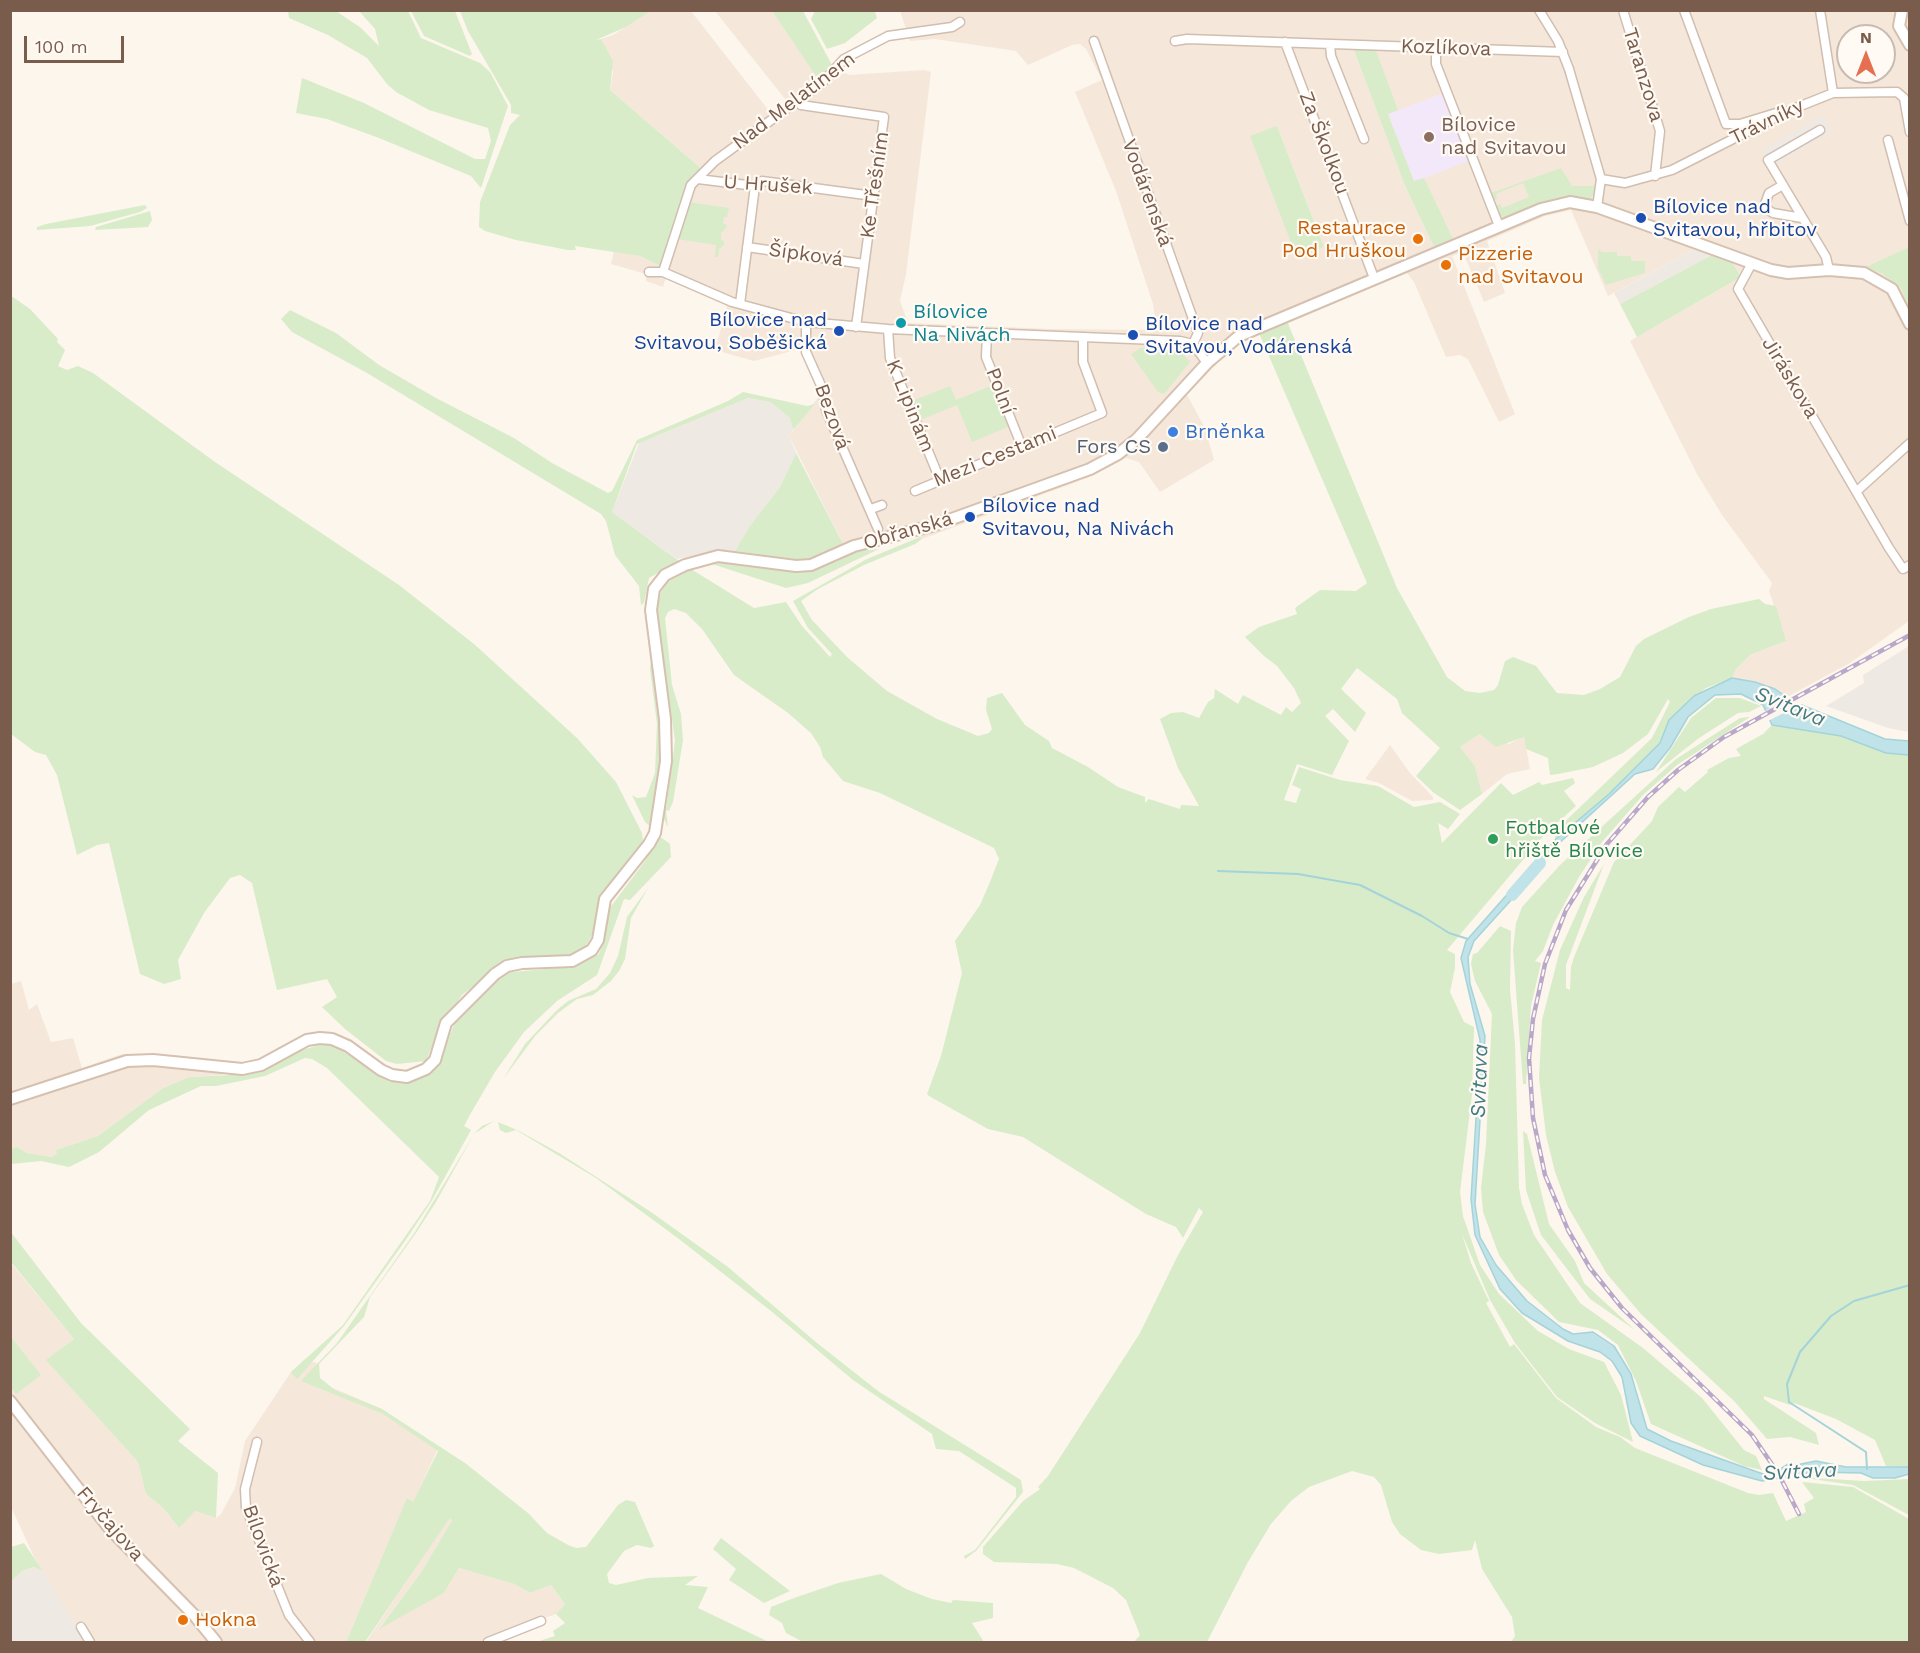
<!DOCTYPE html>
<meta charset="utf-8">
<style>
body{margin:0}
#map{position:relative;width:1920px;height:1653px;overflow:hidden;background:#fdf6ec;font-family:"Work Sans",sans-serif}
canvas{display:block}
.frame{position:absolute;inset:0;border:12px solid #7a5c4d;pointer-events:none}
.north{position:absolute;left:1836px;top:24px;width:60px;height:60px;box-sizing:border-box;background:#fffaf3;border:2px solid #cabbb1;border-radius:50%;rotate:0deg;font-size:16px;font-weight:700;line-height:24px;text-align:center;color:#7a5c4d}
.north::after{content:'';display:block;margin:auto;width:21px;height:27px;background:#e76f51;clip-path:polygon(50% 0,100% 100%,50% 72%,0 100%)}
.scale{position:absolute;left:24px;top:36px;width:100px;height:27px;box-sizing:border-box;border:3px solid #7a5c4d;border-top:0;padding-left:8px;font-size:18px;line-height:21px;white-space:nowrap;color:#7a5c4d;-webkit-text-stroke:4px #fffaf3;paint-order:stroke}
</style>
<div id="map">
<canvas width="1920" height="1653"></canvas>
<div class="frame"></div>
<div class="north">N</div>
<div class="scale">100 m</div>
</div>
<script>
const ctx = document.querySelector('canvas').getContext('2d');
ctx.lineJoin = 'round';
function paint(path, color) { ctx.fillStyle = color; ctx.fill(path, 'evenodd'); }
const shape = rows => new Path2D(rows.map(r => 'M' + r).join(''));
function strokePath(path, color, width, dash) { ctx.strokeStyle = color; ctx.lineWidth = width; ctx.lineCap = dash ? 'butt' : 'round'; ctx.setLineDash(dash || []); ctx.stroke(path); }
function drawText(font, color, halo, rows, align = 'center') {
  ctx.font = font + ' "Work Sans",sans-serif'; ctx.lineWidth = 4.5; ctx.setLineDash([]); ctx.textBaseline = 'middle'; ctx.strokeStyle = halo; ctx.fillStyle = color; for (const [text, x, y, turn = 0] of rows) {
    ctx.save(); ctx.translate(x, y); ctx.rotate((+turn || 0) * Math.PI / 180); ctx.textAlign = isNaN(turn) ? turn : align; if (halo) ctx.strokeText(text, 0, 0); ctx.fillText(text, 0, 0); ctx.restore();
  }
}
const residential = shape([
 [651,11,691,11,773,116,789,104,715,11,772,11,820,81,832,65,845,65,845,73,849,75,924,70,931,72,906,274,900,301,908,323,1051,329,1157,330,1153,304,1116,191,1075,92,1102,80,1086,49,1080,44,1072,45,1028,65,1016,51,935,39,910,41,900,11,1909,11,1909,621,1850,663,1787,697,1755,682,1732,678,1736,669,1750,655,1786,641,1769,591,1772,583,1722,515,1697,474,1630,341,1741,277,1731,262,1695,249,1608,296,1571,210,1545,216,1487,241,1505,293,1484,302,1463,252,1452,256,1515,414,1499,422,1468,359,1460,355,1446,357,1414,282,1407,273,1258,333,1227,353,1187,395,1205,428,1214,460,1160,492,1139,462,1126,458,1090,477,922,539,912,527,843,544,789,436,820,395,800,349,754,361,715,350,727,307,723,302,666,277,663,287,646,281,646,274,611,264,614,251,640,256,662,267,689,185,703,170,610,90,613,72,601,39,613,35],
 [1848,36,1884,36,1884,72,1848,72],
 [1353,48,1388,114,1414,182,1423,178,1434,247,1405,186],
 [1277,126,1324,247,1297,258],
 [1480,734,1509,744,1524,736,1530,769,1507,774,1482,794,1475,766,1460,747],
 [1390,745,1410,773,1433,797,1433,800,1412,801,1379,783,1365,779],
 [21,981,29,1010,37,1004,51,1042,73,1038,82,1068,122,1054,229,1062,222,1075,189,1077,163,1088,98,1136,56,1150,58,1154,49,1157,27,1153,17,1147,11,1149,11,984],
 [10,1262,74,1339,47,1360,138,1462,146,1494,164,1509,178,1527,195,1511,216,1518,221,1514,235,1488,245,1441,291,1372,305,1359,319,1364,318,1375,326,1385,382,1409,438,1448,413,1503,407,1499,346,1642,85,1642,35,1559,11,1507],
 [450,1517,452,1520,422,1571,380,1627,444,1593,459,1568,514,1584,530,1593,551,1585,565,1604,556,1614,542,1619,544,1625,500,1642,366,1642]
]);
const industrial = shape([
 [1822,115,1833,131,1775,165,1767,156,1763,150],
 [1695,249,1712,255,1620,304,1614,293],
 [748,398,770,402,790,418,793,430,789,436,796,453,780,487,749,527,735,551,719,550,677,559,612,512,639,443],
 [1909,646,1909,732,1888,728,1826,706,1864,683,1863,675],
 [35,1567,43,1571,85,1642,11,1642,11,1582,22,1571]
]);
const education = shape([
 [1444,93,1469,161,1414,182,1388,114]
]);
const green = shape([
 [288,11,336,11,361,28,379,46,375,29,359,11,408,11,421,38,480,63,490,72,508,106,481,188,471,176,379,138,327,119,296,113,302,78,364,103,475,159,485,159,491,141,488,128,429,110,396,92,387,84,367,58,328,35,289,18],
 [411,11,455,11,472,54,470,56,424,36],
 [460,11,651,11,626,27,596,40,601,39,613,61,610,90,703,170,689,185,662,267,640,256,575,246,576,250,568,250,516,240,485,231,479,227,480,202,510,125,520,115,511,113,511,105,468,31],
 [772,11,803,11,832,65,820,82],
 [815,11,875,11,877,18,845,43,827,49,811,19],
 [1353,48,1375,48,1398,110,1388,114,1414,181,1424,178,1453,239,1434,247,1405,186],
 [1277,126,1324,247,1297,258,1250,136],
 [1561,168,1572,186,1598,186,1591,199,1572,196,1558,198,1505,218,1498,214,1495,206,1500,204,1502,208,1529,197,1523,183,1496,194,1497,199,1494,200,1491,193],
 [688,202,729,208,727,217,724,217,723,224,727,225,726,228,721,233,721,240,724,241,724,245,719,249,718,257,715,257,716,245,677,239],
 [145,205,147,208,140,212,90,226,37,230,37,227,46,224],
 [150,211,152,220,148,227,95,230,96,227],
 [1909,247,1909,311,1901,288,1883,274,1866,267],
 [1598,249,1602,252,1617,252,1617,256,1631,256,1631,261,1645,261,1645,273,1606,285,1598,268],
 [1712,255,1732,262,1741,277,1637,337,1620,304],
 [10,295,30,309,58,339,57,342,65,350,58,366,67,370,78,366,93,373,215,462,399,585,474,644,577,738,616,782,642,833,643,840,642,846,604,894,598,909,595,930,585,948,575,955,524,958,504,963,462,995,439,1029,426,1061,397,1064,386,1061,345,1029,322,1007,337,997,327,979,277,990,252,883,240,875,230,878,204,913,178,960,181,979,164,984,140,974,109,843,97,845,77,855,57,775,46,755,35,752,11,734],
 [290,310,336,333,379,365,436,398,514,438,552,463,608,493,612,491,637,440,728,401,743,392,807,406,815,404,793,430,790,418,770,402,748,398,637,444,612,512,679,561,649,578,644,603,641,605,639,586,615,555,606,521,601,514,367,373,292,332,281,319],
 [1287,321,1397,588,1447,677,1465,691,1480,693,1494,690,1498,685,1505,661,1513,657,1536,666,1557,693,1584,695,1600,689,1620,677,1636,646,1644,639,1689,617,1711,609,1759,599,1765,604,1776,606,1786,641,1750,655,1736,669,1732,678,1706,688,1669,720,1660,743,1609,794,1556,839,1553,833,1652,738,1670,702,1668,699,1648,734,1623,753,1593,767,1558,774,1550,775,1548,758,1526,749,1524,737,1496,747,1480,734,1460,747,1475,766,1482,794,1460,810,1434,793,1416,776,1440,748,1402,713,1397,699,1357,668,1341,689,1366,713,1355,732,1333,709,1325,716,1349,741,1332,775,1297,764,1284,800,1296,803,1301,789,1292,785,1299,767,1340,780,1378,786,1414,807,1440,802,1460,814,1448,829,1438,823,1442,843,1501,783,1513,795,1539,782,1542,785,1573,778,1575,783,1564,791,1576,806,1545,834,1447,950,1455,954,1455,968,1450,992,1464,1022,1474,1027,1472,1095,1460,1192,1463,1216,1480,1265,1499,1294,1538,1331,1569,1349,1604,1362,1621,1395,1633,1442,1595,1423,1557,1397,1515,1343,1490,1300,1462,1234,1471,1263,1489,1301,1486,1303,1510,1347,1514,1344,1556,1398,1596,1427,1620,1437,1635,1448,1748,1493,1759,1495,1773,1493,1786,1521,1806,1512,1804,1504,1814,1498,1802,1482,1853,1487,1909,1519,1909,1642,1511,1642,1515,1636,1512,1617,1482,1569,1475,1540,1472,1550,1439,1554,1421,1550,1400,1534,1392,1522,1381,1485,1374,1477,1352,1471,1309,1487,1291,1501,1271,1524,1248,1562,1207,1642,1134,1642,1140,1635,1126,1600,1113,1588,1074,1568,1057,1564,994,1562,983,1554,983,1547,1023,1501,1040,1489,1038,1487,1048,1476,1140,1333,1178,1255,1203,1212,1199,1208,1183,1238,1176,1227,1146,1214,1023,1137,988,1129,929,1096,927,1094,941,1056,962,973,955,941,980,905,990,882,999,859,994,848,880,793,843,781,823,757,820,747,811,733,788,713,734,675,702,629,686,613,674,609,668,612,665,618,672,685,681,714,683,740,673,802,669,811,666,810,668,827,662,815,663,808,666,809,667,802,675,741,657,610,661,592,667,582,691,569,754,608,786,602,802,626,830,657,832,654,808,628,793,601,867,559,920,537,922,539,915,544,864,565,818,589,801,601,812,620,847,657,887,691,937,719,978,736,989,733,992,729,986,710,987,698,1002,693,1025,725,1049,741,1052,748,1088,767,1118,787,1145,797,1145,803,1149,799,1180,809,1181,805,1199,806,1178,768,1160,719,1171,713,1183,712,1199,718,1208,702,1214,698,1215,689,1238,704,1243,695,1281,715,1286,707,1292,712,1301,703,1294,688,1277,666,1264,656,1245,637,1259,627,1297,614,1295,608,1320,590,1356,591,1367,583,1259,333],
 [1141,348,1172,348,1175,352,1181,352,1190,362,1164,394,1158,392,1131,354],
 [993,385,1010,426,972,442,957,405,920,420,912,401,950,386,956,400],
 [796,453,843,544,807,561,735,551,749,527,780,487],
 [879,549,808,583,786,588,712,564,730,561,810,571,859,550],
 [652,651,662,733,662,761,650,826,645,822,632,795,637,798,646,797,655,773,657,724,650,669],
 [1716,698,1740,698,1761,706,1749,712,1738,713,1699,738,1656,772,1691,718],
 [1750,717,1677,765,1644,794,1602,842,1579,877,1553,925,1543,951,1535,961,1541,963,1531,1006,1526,1084,1523,1084,1513,950,1516,923,1522,907,1560,865,1676,759,1740,718],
 [1772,725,1841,736,1886,753,1909,755,1909,1467,1886,1466,1875,1440,1836,1419,1794,1403,1790,1405,1764,1396,1764,1399,1816,1433,1819,1445,1790,1437,1767,1439,1735,1402,1641,1314,1607,1274,1568,1207,1555,1172,1546,1135,1539,1078,1542,1020,1560,950,1584,897,1604,864,1566,965,1566,988,1570,990,1571,967,1574,957,1614,862,1652,821,1658,807,1679,787,1685,792,1708,772,1707,770,1729,758,1741,756,1736,749,1763,734],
 [657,838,662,838,670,844,671,857,630,900,624,899,597,975,557,1001,524,1032,495,1072,471,1113,464,1126,471,1130,431,1202,405,1241,344,1326,297,1379,291,1372,343,1325,430,1201,439,1177,327,1068,312,1059,305,1058,265,1076,216,1086,201,1086,149,1110,99,1152,69,1167,41,1161,11,1164,11,1149,17,1147,27,1153,50,1157,57,1154,56,1150,98,1136,163,1088,189,1077,250,1074,302,1050,320,1045,327,1044,339,1049,390,1082,410,1082,428,1075,442,1055,455,1022,499,977,511,972,571,967,599,954,605,938,605,918,609,909,645,861],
 [648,888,631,918,625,959,619,971,611,981,593,995,577,999,558,1013,536,1035,503,1079,525,1044,557,1010,568,1001,596,989,610,973,618,956,627,917],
 [1500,926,1511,931,1510,989,1515,1044,1519,1188,1522,1204,1534,1235,1580,1303,1643,1348,1702,1398,1744,1450,1756,1456,1762,1470,1744,1466,1651,1424,1636,1381,1618,1345,1598,1330,1559,1322,1516,1280,1499,1255,1483,1212,1481,1188,1486,1144,1492,1014,1475,981,1471,964,1473,954,1477,953],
 [494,1121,474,1134,436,1202,416,1233,370,1297,364,1317,319,1364,320,1378,335,1390,382,1409,465,1463,528,1513,547,1533,568,1545,576,1548,586,1547,618,1505,626,1500,635,1502,654,1546,651,1548,637,1545,624,1551,607,1574,609,1583,616,1585,648,1578,698,1576,685,1585,708,1587,698,1608,769,1642,536,1642,555,1636,553,1631,565,1623,556,1614,565,1604,551,1585,530,1593,514,1584,459,1568,444,1593,379,1629,422,1571,452,1520,450,1518,365,1642,346,1642,407,1498,413,1502,438,1451,383,1414,301,1381,337,1343,415,1232,474,1134,482,1126],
 [498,1122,519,1131,559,1153,651,1212,728,1267,817,1343,878,1391,1021,1480,1023,1492,976,1551,965,1559,964,1556,975,1550,1016,1497,1016,1488,959,1451,936,1449,932,1434,853,1380,771,1311,679,1239,596,1178,516,1130,506,1133,500,1130],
 [1523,1131,1527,1134,1549,1224,1575,1261,1584,1283,1635,1330,1590,1299,1541,1235,1526,1190],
 [10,1231,81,1323,190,1429,178,1441,218,1473,216,1518,195,1511,179,1528,164,1509,146,1494,138,1462,46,1360,74,1339,11,1262],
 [11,1337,41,1375,16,1394,11,1387],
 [1799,1477,1864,1481,1909,1479,1909,1515,1853,1485],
 [721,1538,790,1591,764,1603,729,1580,736,1569,713,1549],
 [24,1543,43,1571,34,1567,22,1571,11,1582,11,1547],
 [881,1574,906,1589,932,1599,951,1603,953,1600,993,1603,993,1618,972,1623,984,1642,803,1642,786,1633,782,1623,769,1615,771,1607,794,1598,838,1583]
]);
const water = shape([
 [1732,678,1755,682,1775,689,1792,701,1885,739,1909,741,1909,755,1886,753,1841,736,1772,725,1763,705,1741,694,1715,695,1688,717,1670,748,1653,769,1635,774,1556,846,1522,883,1513,898,1474,941,1468,957,1470,984,1485,1036,1475,1204,1480,1237,1496,1265,1527,1301,1563,1329,1573,1334,1593,1332,1614,1346,1631,1374,1647,1429,1671,1441,1763,1474,1774,1473,1790,1463,1796,1465,1816,1461,1846,1467,1909,1467,1909,1474,1895,1478,1873,1478,1861,1473,1813,1472,1762,1481,1703,1465,1640,1436,1631,1423,1622,1377,1612,1361,1600,1352,1568,1341,1522,1313,1500,1289,1475,1235,1471,1199,1480,1054,1480,1040,1461,958,1466,941,1556,839,1609,794,1660,743,1669,720,1694,696,1732,678]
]);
const pier = shape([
 [1791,696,1805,702,1768,721,1764,712]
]);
const stream = shape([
 [1218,871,1298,874,1360,885,1422,916,1449,933,1468,939],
 [1867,1469,1866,1452,1789,1402,1787,1384,1800,1352,1831,1316,1854,1301,1910,1285]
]);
const river = shape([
 [1512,895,1540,863]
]);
const street = shape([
 [1539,10,1558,41,1569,69,1601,179,1597,207],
 [1623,10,1660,131,1655,176],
 [1684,10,1726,124,1740,124,1776,113],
 [1820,10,1833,93],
 [1094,41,1198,333,1193,344],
 [1175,41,1187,39,1563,52],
 [1285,42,1374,278],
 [1330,44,1331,56,1364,139],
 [1436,48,1436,64,1499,226],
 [801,105,884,117,856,327],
 [1820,130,1768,160,1826,257,1829,270],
 [1888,140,1910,221],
 [698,179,755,186,762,181,873,196],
 [1601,179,1625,183,1672,170,1788,111,1833,93,1897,92,1904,98,1910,132],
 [1783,185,1769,193,1765,204,1767,209,1773,213,1802,218],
 [747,247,864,264],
 [1752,263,1738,289,1889,548,1903,569,1910,565],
 [649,272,663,272,732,302,806,322,888,329,1180,341,1193,344,1207,363],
 [663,272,691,185,715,161,822,83,844,59,888,36,952,27,960,22],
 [740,304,755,186],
 [806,322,806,352,823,390,826,410,878,529],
 [888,329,890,358,940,480],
 [987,334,986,357,1022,447],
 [915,491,1102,413,1083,362,1083,337],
 [1857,491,1910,443],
 [871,509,882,505],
 [257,1442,245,1489,246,1508,289,1615,310,1642],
 [81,1627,90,1642],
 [488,1642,541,1621]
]);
const secondary = shape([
 [1902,10,1899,26,1910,45],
 [10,1099,127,1061,153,1060,242,1069,261,1065,307,1040,320,1038,332,1039,348,1046,381,1070,392,1075,407,1077,426,1069,435,1060,446,1023,495,974,507,966,522,963,572,961,592,950,598,940,605,899,649,844,655,833,666,761,665,719,651,610,654,589,665,575,685,565,718,556,796,566,811,565,854,546,935,525,1090,469,1118,454,1137,439,1207,363,1239,336,1541,209,1570,202,1597,207,1771,270,1788,273,1829,270,1864,273,1892,289,1910,324],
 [10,1401,109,1528,194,1615,216,1642]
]);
const rail = shape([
 [1799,1514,1778,1473,1752,1435,1622,1308,1590,1268,1568,1230,1545,1175,1533,1118,1529,1058,1533,1019,1545,964,1566,910,1607,844,1648,797,1678,770,1724,737,1910,635]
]);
const markers = [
 [1429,137,6,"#8d6e63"],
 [1641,218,6,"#1a4fb4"],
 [1418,239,6,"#e8710a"],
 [1446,265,6,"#e8710a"],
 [901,323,6,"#0f9aa8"],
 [839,331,6,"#1a4fb4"],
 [1133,335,6,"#1a4fb4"],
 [1173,432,6,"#3f7fe0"],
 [1163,447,6,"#5c6f8a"],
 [970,517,6,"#1a4fb4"],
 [1493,839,6,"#2e9e5b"],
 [183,1620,6,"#e8710a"]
];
const streetNames = [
 ["Kozlíkova",1446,48,2],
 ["Taranzova",1643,75,73],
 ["Nad Melatínem",794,101,-37],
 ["Trávníky",1767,122,-26],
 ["Za Školkou",1324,143,69],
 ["U Hrušek",768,185,4],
 ["Ke Třešním",875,185,-82],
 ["Vodárenská",1147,193,70],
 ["Šípková",806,255,8],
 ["Jiráskova",1790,378,59],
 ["Polní",1000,391,69],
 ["K Lipinám",910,406,68],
 ["Bezová",832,417,70],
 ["Mezi Cestami",995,457,-22],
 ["Obřanská",908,531,-16],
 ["Fryčajova",110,1524,49],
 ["Bílovická",263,1546,70]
];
const educationNames = [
 ["Bílovice",1441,125],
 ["nad Svitavou",1441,148]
];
const transitNames = [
 ["Bílovice nad",1653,207],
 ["Svitavou, hřbitov",1653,230],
 ["Bílovice nad",827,320,"right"],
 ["Svitavou, Soběšická",827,343,"right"],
 ["Bílovice nad",1145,324],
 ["Svitavou, Vodárenská",1145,347],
 ["Bílovice nad",982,506],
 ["Svitavou, Na Nivách",982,529]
];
const foodNames = [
 ["Restaurace",1406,228,"right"],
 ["Pod Hruškou",1406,251,"right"],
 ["Pizzerie",1458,254],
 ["nad Svitavou",1458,277],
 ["Hokna",195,1620]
];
const cultureNames = [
 ["Bílovice",913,312],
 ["Na Nivách",913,335]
];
const shopNames = [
 ["Brněnka",1185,432]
];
const serviceNames = [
 ["Fors CS",1151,447]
];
const leisureNames = [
 ["Fotbalové",1505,828],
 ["hřiště Bílovice",1505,851]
];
const waterNames = [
 ["Svitava",1790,707,22],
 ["Svitava",1480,1081,-88],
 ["Svitava",1800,1472,-3]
];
paint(residential, '#f5e8da');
paint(industrial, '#efe9e4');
paint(education, '#f3e8fa');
paint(green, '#d8ecc9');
paint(water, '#bfe3e8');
strokePath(water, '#a5d3da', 1.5);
paint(pier, '#fdf6ec');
strokePath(stream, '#a5d3da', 2);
strokePath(river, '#bfe3e8', 12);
strokePath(street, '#d1beb0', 11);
strokePath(secondary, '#d6c0b0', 14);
strokePath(street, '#fff', 8);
strokePath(secondary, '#fff', 10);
strokePath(rail, '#b9a8c9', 4.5);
strokePath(rail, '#fffaf3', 2, [7]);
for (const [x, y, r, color] of markers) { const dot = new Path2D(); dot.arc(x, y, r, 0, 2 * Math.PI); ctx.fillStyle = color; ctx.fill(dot); strokePath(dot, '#fffaf3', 2); }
drawText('20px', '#7a5c4d', '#fffaf3', streetNames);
drawText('20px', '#785e54', '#fffaf3', educationNames, 'left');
drawText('20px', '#164399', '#fffaf3', transitNames, 'left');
drawText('20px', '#c56008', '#fffaf3', foodNames, 'left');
drawText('20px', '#0d838f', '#fffaf3', cultureNames, 'left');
drawText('20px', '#366cbe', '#fffaf3', shopNames, 'left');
drawText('20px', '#4e5e75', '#fffaf3', serviceNames, 'right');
drawText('20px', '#27864d', '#fffaf3', leisureNames, 'left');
drawText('italic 21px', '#437c86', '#fffaf3', waterNames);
</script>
